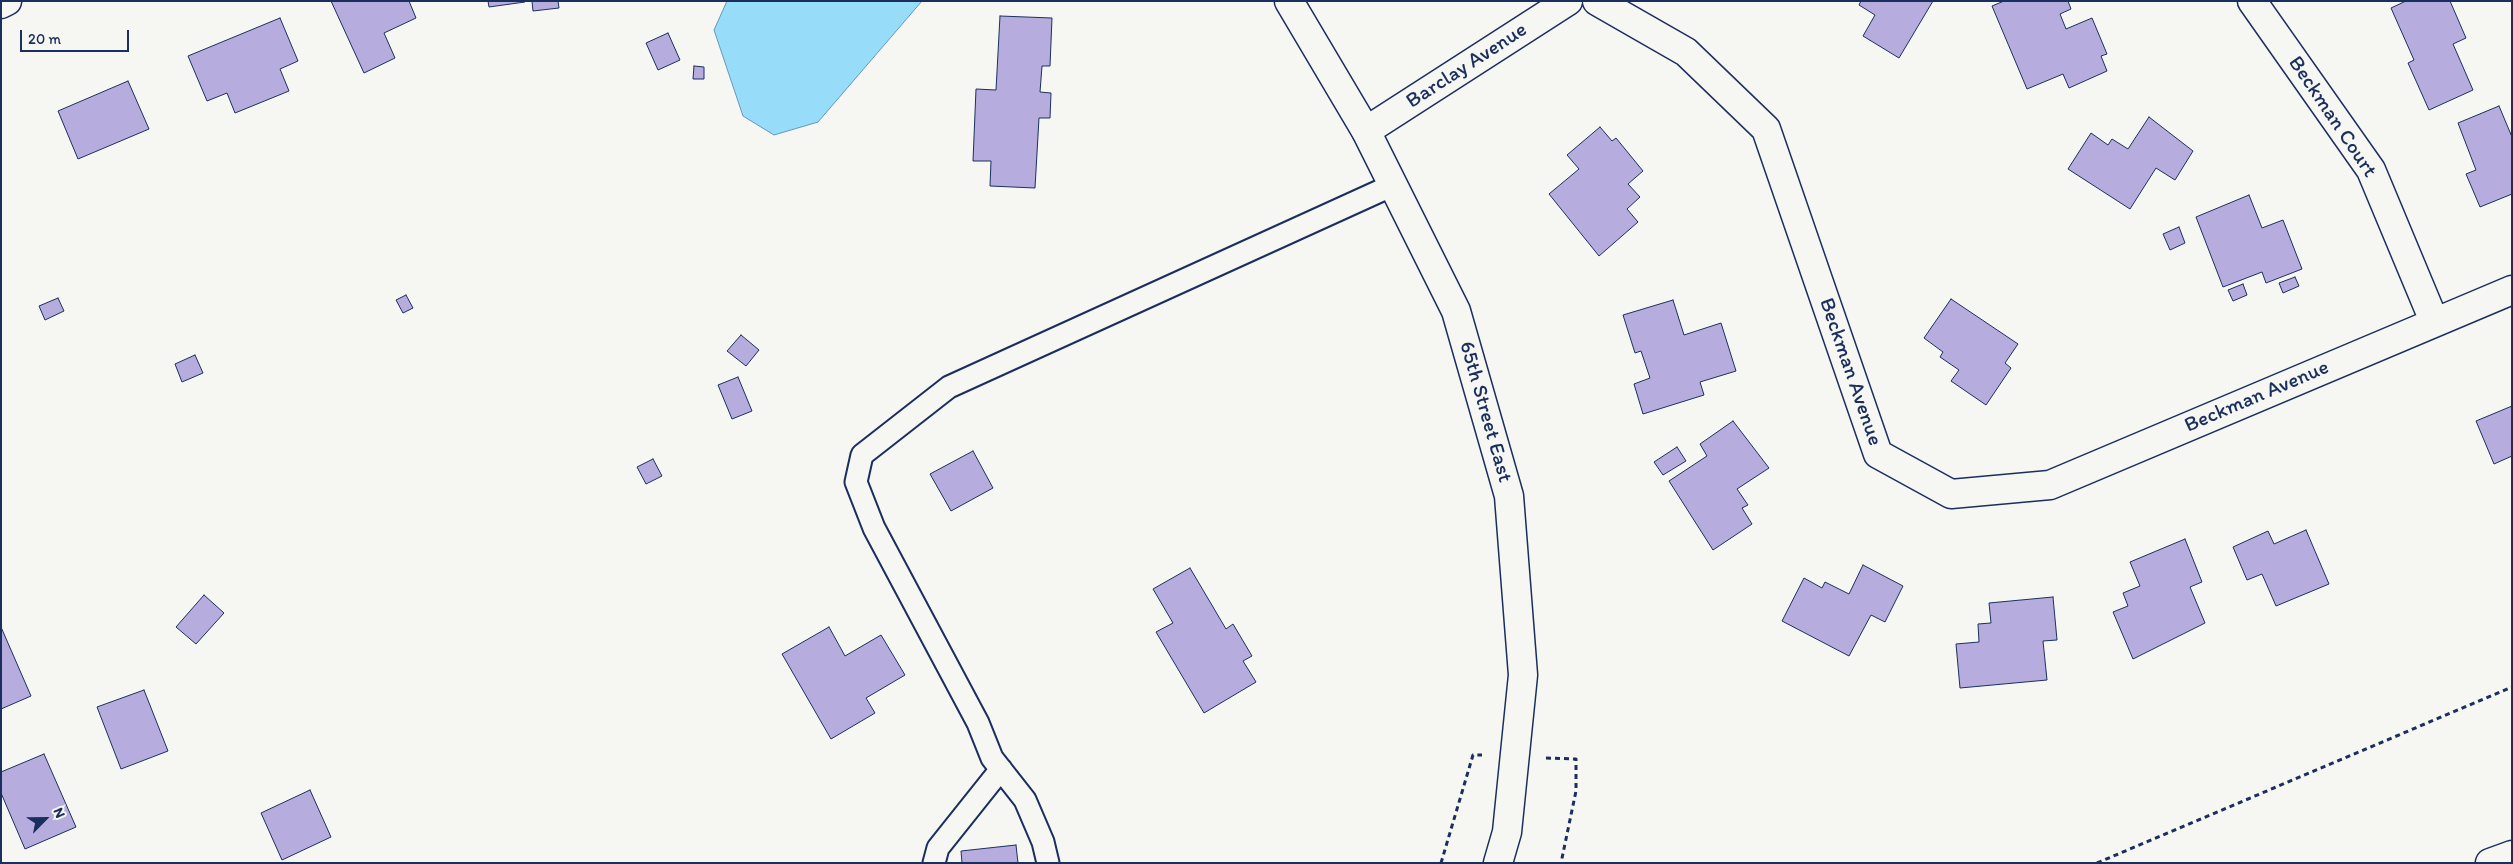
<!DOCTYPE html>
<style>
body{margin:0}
#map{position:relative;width:2513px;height:864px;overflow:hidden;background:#f6f6f2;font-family:Itim,sans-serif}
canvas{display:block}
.frame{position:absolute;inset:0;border:2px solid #1b2f5e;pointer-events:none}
.north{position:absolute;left:20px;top:794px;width:50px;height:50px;-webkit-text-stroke:4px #f6f6f2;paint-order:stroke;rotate:67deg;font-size:14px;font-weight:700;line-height:20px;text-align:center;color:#1b2f5e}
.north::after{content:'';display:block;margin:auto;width:18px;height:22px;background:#1b2f5e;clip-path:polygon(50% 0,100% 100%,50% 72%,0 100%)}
.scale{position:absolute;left:20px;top:30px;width:109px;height:22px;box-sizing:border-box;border:2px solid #1b2f5e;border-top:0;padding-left:6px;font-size:15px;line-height:18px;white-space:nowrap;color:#1b2f5e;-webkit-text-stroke:4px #f6f6f2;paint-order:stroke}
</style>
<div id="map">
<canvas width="2513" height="864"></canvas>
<div class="frame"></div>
<div class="north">N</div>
<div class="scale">20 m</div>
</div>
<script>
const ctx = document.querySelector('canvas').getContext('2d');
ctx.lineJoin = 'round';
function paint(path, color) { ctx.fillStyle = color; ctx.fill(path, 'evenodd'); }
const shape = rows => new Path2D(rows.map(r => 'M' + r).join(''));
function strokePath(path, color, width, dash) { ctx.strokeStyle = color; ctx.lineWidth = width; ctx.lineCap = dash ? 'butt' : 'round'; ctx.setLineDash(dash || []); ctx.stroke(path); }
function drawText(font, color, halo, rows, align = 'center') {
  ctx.font = font + ' Itim,sans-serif'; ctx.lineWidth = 4; ctx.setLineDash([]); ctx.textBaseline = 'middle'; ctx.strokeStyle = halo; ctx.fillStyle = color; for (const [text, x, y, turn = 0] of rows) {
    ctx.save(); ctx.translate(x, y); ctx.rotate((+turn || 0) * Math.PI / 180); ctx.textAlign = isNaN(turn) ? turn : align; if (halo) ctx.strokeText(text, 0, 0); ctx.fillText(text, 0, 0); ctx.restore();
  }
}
const water = shape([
 [727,1,922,1,818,122,774,135,743,116,714,30,727,1]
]);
const building = shape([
 [331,1,409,1,416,18,384,33,395,58,364,73,331,1],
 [488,1,525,1,525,2,489,7,488,1],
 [532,1,558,1,559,8,533,11,532,1],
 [1861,1,1933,1,1899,58,1863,36,1875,15,1859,5,1861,1],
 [2004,1,2068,1,2071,9,2060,14,2066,29,2092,18,2107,54,2101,56,2107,71,2069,88,2063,74,2027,89,1992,6,2004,1],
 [2406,1,2450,1,2466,38,2453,44,2473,90,2429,110,2408,63,2414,60,2391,8,2406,1],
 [1000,16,1052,18,1050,66,1042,66,1040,92,1051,93,1050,118,1039,118,1035,188,990,186,991,161,973,161,976,89,996,90,1000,16],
 [280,18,298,61,280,69,289,91,235,113,227,93,207,101,188,56,280,18],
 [668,33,680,60,658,70,646,43,668,33],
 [694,66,704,67,704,79,693,79,694,66],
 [128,81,149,129,78,159,58,111,128,81],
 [2499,106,2512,137,2512,194,2480,207,2466,174,2476,170,2458,123,2499,106],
 [2149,117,2193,151,2175,180,2156,168,2130,209,2068,169,2091,133,2108,145,2112,139,2128,149,2149,117],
 [1600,127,1612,141,1616,138,1643,171,1628,184,1640,197,1627,209,1638,222,1599,256,1549,194,1579,169,1567,155,1600,127],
 [2249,195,2262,228,2283,220,2302,269,2266,283,2262,272,2223,287,2196,217,2249,195],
 [2179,227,2185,243,2170,250,2163,234,2179,227],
 [2295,277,2299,286,2283,293,2279,283,2295,277],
 [2243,284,2247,295,2233,301,2228,290,2243,284],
 [406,295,413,308,403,313,396,300,406,295],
 [58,298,64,311,45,320,39,306,58,298],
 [1951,299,2018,344,2005,363,2011,368,1986,405,1951,381,1959,370,1940,357,1943,352,1924,338,1951,299],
 [1673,300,1684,335,1721,323,1736,371,1700,382,1704,395,1643,414,1634,384,1650,378,1641,351,1635,353,1623,315,1673,300],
 [741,335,759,350,746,366,727,351,741,335],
 [195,355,203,373,182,382,175,364,195,355],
 [738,377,752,411,732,419,718,385,738,377],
 [2512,406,2512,456,2494,464,2476,421,2512,406],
 [1733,421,1769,468,1737,489,1748,505,1742,508,1752,524,1713,550,1669,481,1707,456,1700,444,1733,421],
 [1677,447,1686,461,1663,475,1654,462,1677,447],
 [973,451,993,488,951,511,930,474,973,451],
 [653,459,662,476,646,484,637,467,653,459],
 [2306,530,2329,584,2276,606,2262,574,2247,580,2233,547,2268,531,2274,544,2306,530],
 [2185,539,2202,582,2190,587,2205,623,2133,659,2113,612,2128,606,2123,593,2140,586,2130,562,2185,539],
 [1863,565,1903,586,1885,622,1871,615,1849,656,1782,621,1804,578,1822,588,1825,582,1849,594,1863,565],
 [1190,568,1226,629,1233,624,1252,656,1243,661,1256,682,1204,713,1156,632,1173,623,1153,589,1190,568],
 [204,595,224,613,196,644,176,627,204,595],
 [2053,597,2057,640,2043,641,2047,680,1960,688,1956,644,1979,642,1978,624,1991,623,1989,603,2053,597],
 [1,627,31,696,1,709,1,627],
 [829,627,845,656,881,635,905,675,866,698,875,713,831,739,782,654,829,627],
 [144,690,168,751,121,769,97,707,144,690],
 [44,754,76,827,25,849,1,793,1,772,44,754],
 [310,790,331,837,282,860,261,813,310,790],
 [1016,845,1018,863,962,863,961,851,1016,845]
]);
const path = shape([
 [1546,758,1576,759,1576,791,1561,863],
 [1441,863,1473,755,1482,755],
 [2097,863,2512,687]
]);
const service = shape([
 [934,863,938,848,1001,769],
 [1048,863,1043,842,1025,800,992,758,978,723,874,528,856,482,862,455,949,387,1393,185]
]);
const minor = shape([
 [1597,1,1686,52,1766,129,1878,454,1951,494,2050,485,2512,290],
 [2252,1,2371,170,2434,321],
 [1,4,7,1],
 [1366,131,1568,1]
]);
const tertiary = shape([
 [1289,1,1366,131,1456,311,1509,496,1523,675,1507,832,1498,863]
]);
const motorway = shape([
 [2490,863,2512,855]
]);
const streetNames = [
 ["Barclay Avenue",1467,66,-33],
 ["Beckman Court",2332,117,56],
 ["Beckman Avenue",1850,372,71],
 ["Beckman Avenue",2257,397,-23],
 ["65th Street East",1485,412,74]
];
paint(water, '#97dcf9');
strokePath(water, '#6597bb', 1);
paint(building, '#b6acdd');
strokePath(building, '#1b2f5e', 1);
strokePath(service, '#1b2f5e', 25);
strokePath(minor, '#1b2f5e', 31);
strokePath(tertiary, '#1b2f5e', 31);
strokePath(motorway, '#1b2f5e', 31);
strokePath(path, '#1b2f5e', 3, [5, 4]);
strokePath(service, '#f6f6f2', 21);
strokePath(minor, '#f6f6f2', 28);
strokePath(tertiary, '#f6f6f2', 28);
strokePath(motorway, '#f6f6f2', 28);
drawText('21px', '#1b2f5e', '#f6f6f2', streetNames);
</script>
